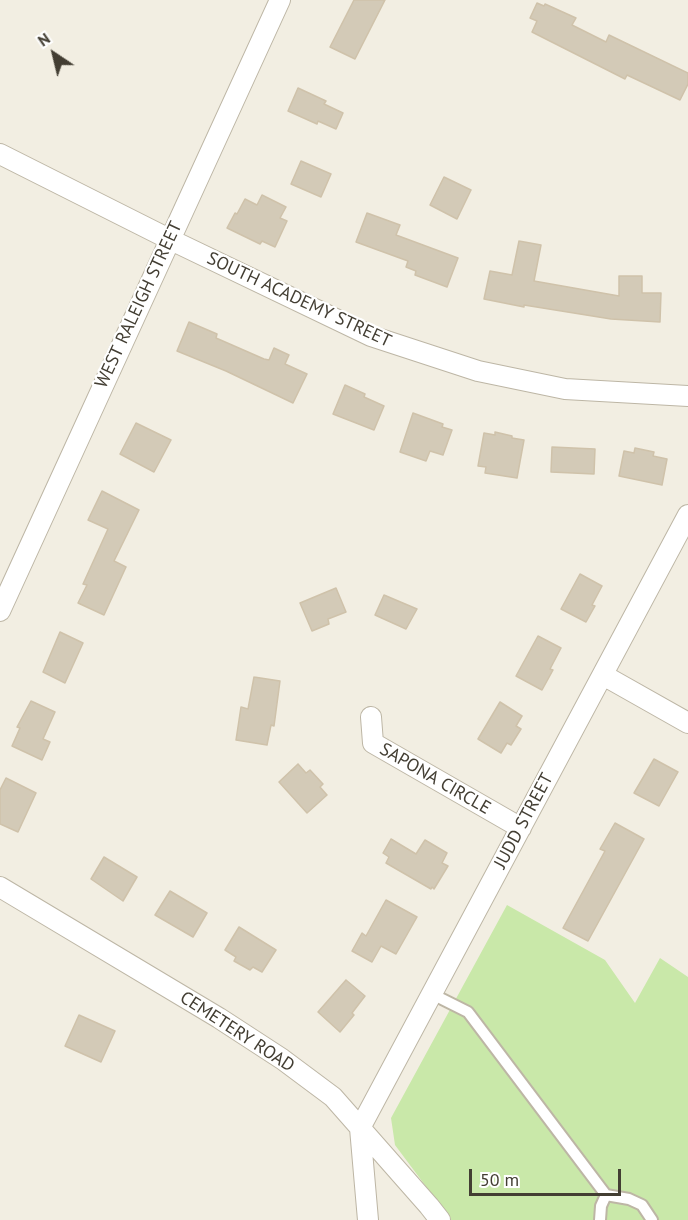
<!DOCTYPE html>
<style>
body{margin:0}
#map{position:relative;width:688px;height:1220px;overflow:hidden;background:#f2eee2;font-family:"PT Sans",sans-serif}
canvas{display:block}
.north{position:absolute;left:24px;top:24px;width:60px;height:60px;-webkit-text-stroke:4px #fff;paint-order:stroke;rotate:325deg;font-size:16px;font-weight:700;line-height:24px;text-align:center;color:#433e33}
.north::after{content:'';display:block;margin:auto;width:21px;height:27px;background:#433e33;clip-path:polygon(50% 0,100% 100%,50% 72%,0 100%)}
.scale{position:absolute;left:469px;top:1169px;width:152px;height:27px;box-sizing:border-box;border:3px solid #433e33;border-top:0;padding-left:8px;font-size:18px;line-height:21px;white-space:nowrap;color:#433e33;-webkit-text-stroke:4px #fff;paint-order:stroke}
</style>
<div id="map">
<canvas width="688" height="1220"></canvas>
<div class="north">N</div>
<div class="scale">50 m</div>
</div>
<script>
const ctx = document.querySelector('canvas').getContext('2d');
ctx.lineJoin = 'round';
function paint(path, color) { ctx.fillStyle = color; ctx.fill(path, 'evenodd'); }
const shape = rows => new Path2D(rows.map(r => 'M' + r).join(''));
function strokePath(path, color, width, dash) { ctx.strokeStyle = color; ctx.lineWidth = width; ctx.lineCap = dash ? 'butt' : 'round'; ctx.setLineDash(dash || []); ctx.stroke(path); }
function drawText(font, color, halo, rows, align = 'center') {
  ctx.font = font + ' "PT Sans",sans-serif'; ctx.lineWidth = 4.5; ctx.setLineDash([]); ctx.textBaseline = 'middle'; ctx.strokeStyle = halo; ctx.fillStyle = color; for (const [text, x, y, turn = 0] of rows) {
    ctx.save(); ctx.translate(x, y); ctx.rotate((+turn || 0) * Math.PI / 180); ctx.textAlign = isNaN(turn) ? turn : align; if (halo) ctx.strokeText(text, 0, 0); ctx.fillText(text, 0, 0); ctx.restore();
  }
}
const green = shape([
 [507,905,605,960,635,1003,660,958,688,977,688,1220,451,1220,395,1145,391,1118]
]);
const building = shape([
 [354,0,385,0,355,59,330,47,354,0],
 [537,3,544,6,545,4,576,18,572,25,606,42,609,35,688,73,688,84,680,100,627,75,625,79,532,32,537,21,530,18,537,3],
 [298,88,326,101,324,104,343,113,336,129,318,121,317,124,288,111,298,88],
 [301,161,331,174,321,197,291,184,301,161],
 [444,177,471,190,457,219,430,205,444,177],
 [262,195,286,207,280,218,287,221,275,247,262,241,260,244,227,228,235,213,237,214,245,199,257,205,262,195],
 [367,213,400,225,396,235,458,258,447,287,415,275,416,271,406,267,408,261,356,242,367,213],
 [519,241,541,245,534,281,619,296,619,276,642,276,642,293,661,293,660,322,611,319,524,305,524,307,484,299,490,271,512,275,519,241],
 [189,322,217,334,216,338,264,359,269,360,274,348,289,355,285,364,307,374,293,403,226,371,177,351,189,322],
 [345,385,365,394,364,397,384,406,374,430,333,414,345,385],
 [413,413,443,424,442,427,452,430,443,455,430,451,426,461,400,452,413,413],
 [136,423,171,440,154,472,120,454,136,423],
 [495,432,512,436,512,438,524,440,517,478,485,473,486,467,478,466,484,433,495,435,495,432],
 [552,447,595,449,594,474,551,472,552,447],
 [635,448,654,452,653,456,667,459,662,485,619,476,624,451,634,453,635,448],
 [102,491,139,510,114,561,126,567,104,615,78,603,87,585,83,584,108,529,88,520,102,491],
 [580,574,602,586,592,605,595,606,586,622,561,609,580,574],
 [336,588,346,612,328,619,329,624,312,631,300,603,336,588],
 [384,595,417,609,406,629,375,615,384,595],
 [60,632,83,643,65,683,43,672,60,632],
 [538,636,561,648,550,669,553,670,542,690,516,676,538,636],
 [254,677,280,681,274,726,271,725,267,745,236,740,241,707,248,709,254,677],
 [31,701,55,712,43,739,50,742,42,760,12,746,20,728,17,727,31,701],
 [500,702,522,716,516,726,521,729,511,745,507,743,501,753,478,739,500,702],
 [654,759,678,772,659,806,634,793,654,759],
 [298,764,306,773,310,770,323,784,320,787,327,795,307,813,279,782,298,764],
 [6,778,36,793,18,832,0,824,0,790,6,778],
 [615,823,644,839,588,941,563,928,605,851,600,849,615,823],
 [391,839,416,854,425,840,447,853,442,863,448,866,434,889,432,887,431,889,386,863,389,857,383,853,391,839],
 [104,857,137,877,123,901,91,879,104,857],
 [170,891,207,913,193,937,155,915,170,891],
 [386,900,417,917,396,954,381,946,372,962,352,951,362,933,366,936,386,900],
 [239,927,276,950,262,972,253,967,250,970,234,961,236,957,225,950,239,927],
 [346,980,365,996,352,1013,354,1015,340,1032,318,1012,346,980],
 [79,1015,115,1031,101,1062,65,1046,79,1015]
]);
const lane = shape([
 [432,994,468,1012,606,1195,629,1199,642,1205,652,1220],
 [600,1220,601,1206,606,1195]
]);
const street = shape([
 [0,154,169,239,371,336,478,371,565,389,688,396],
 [0,611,280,0],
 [603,675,688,723],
 [371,717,373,743,521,828],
 [0,887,219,1018,282,1059,333,1097,429,1206,440,1220],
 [368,1220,360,1128,688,515]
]);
const streetNames = [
 ["SOUTH ACADEMY STREET",299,300,25],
 ["WEST RALEIGH STREET",139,305,-65],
 ["SAPONA CIRCLE",435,779,30],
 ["JUDD STREET",524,821,-62],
 ["CEMETERY ROAD",237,1032,33]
];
paint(green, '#c9e8a9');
paint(building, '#d3cab7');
strokePath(building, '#cfc2aa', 1.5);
strokePath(lane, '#bdb6a5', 14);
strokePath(street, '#bdb6a5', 22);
strokePath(lane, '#fff', 10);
strokePath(street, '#fff', 20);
drawText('18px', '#433e33', '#fff', streetNames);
</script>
